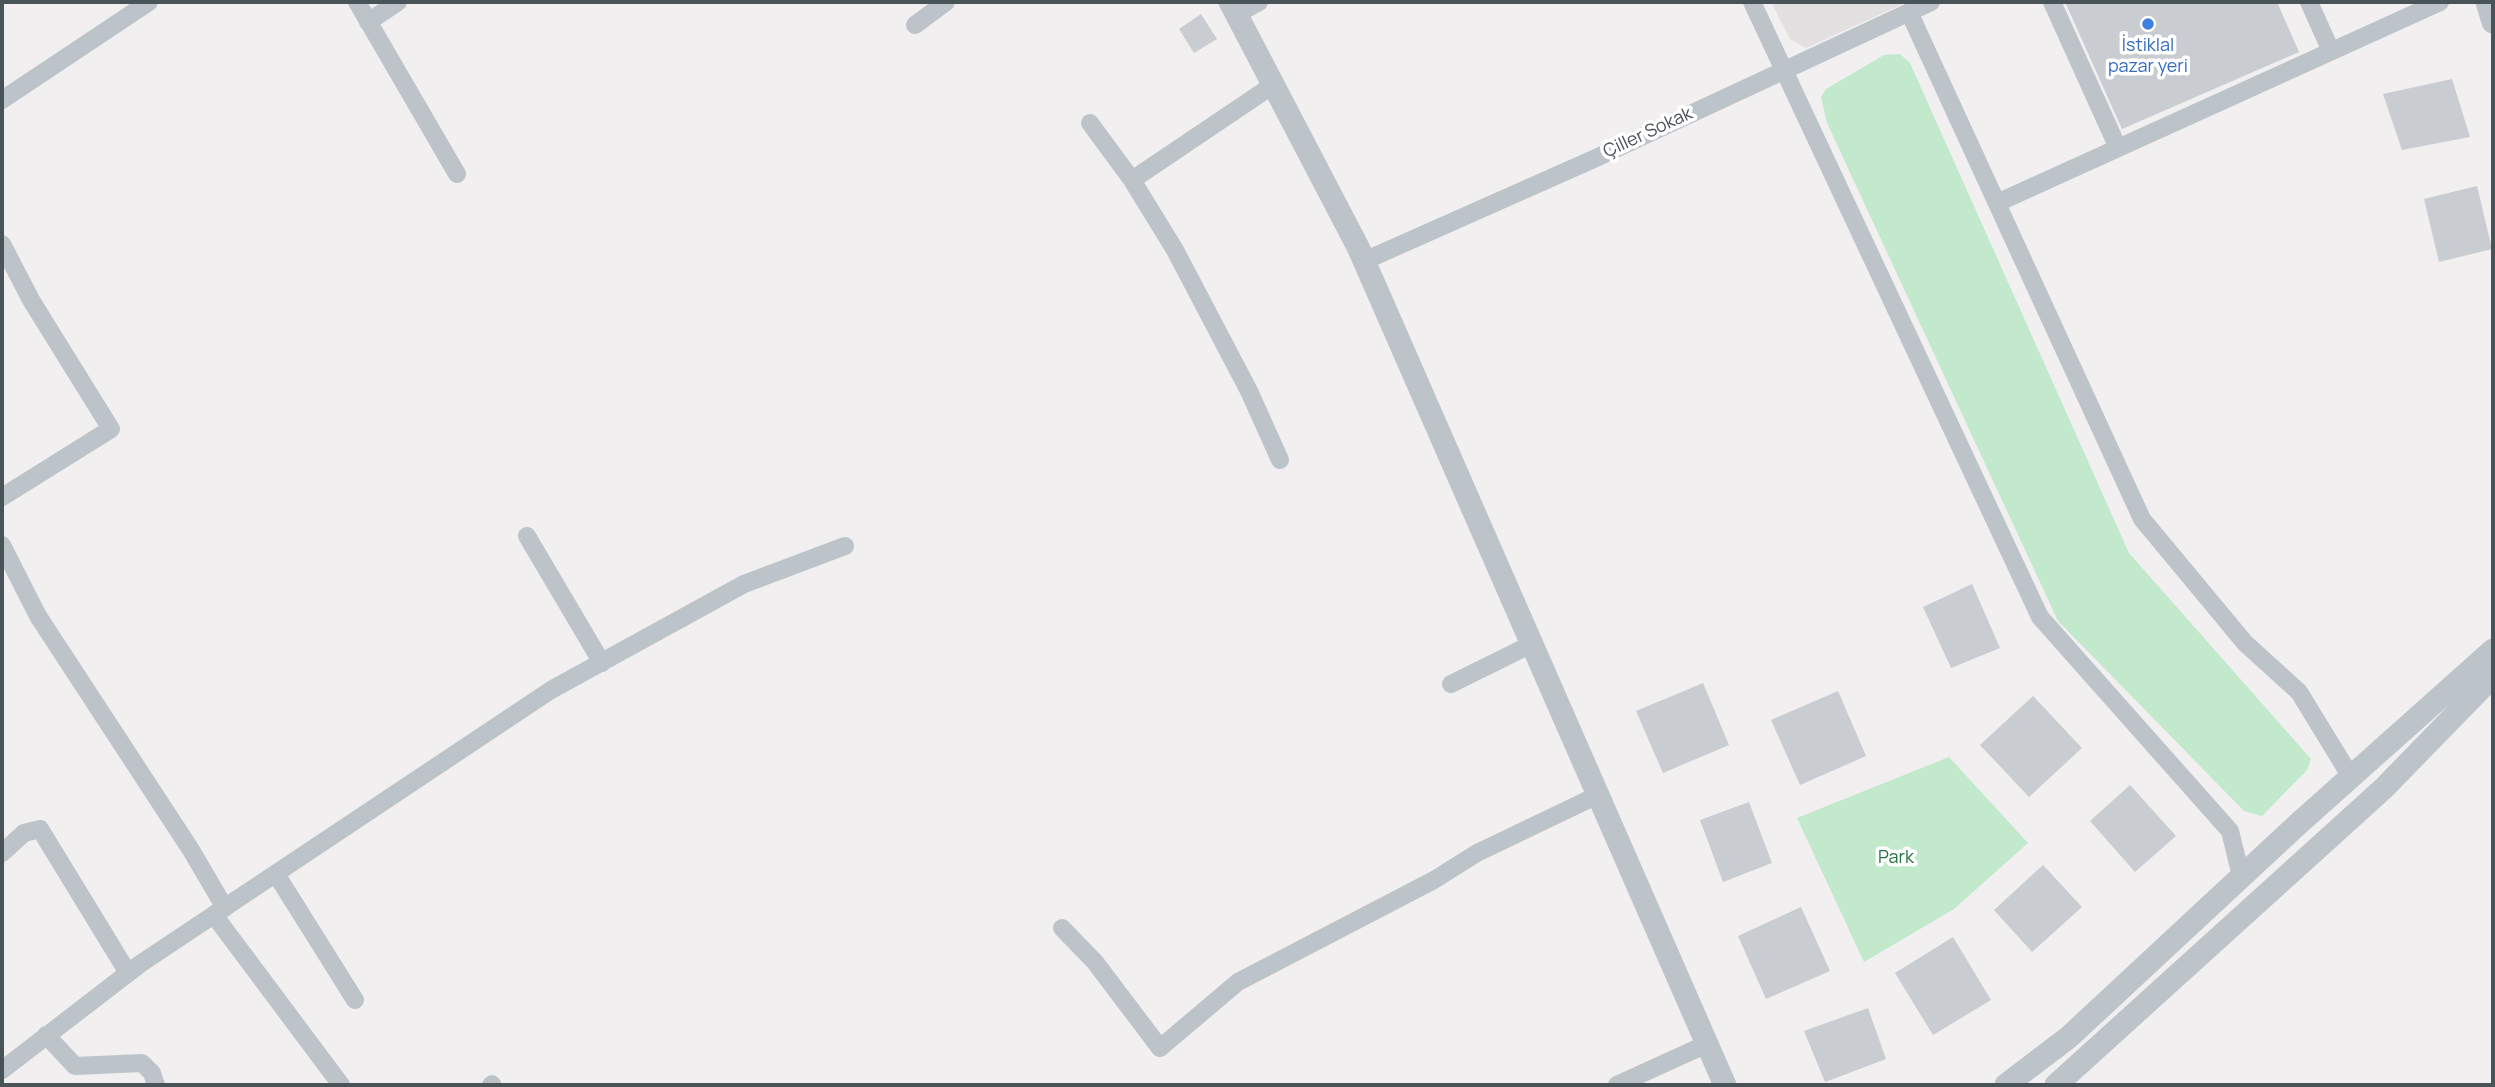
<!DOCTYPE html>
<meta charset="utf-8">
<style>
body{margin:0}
#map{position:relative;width:2495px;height:1087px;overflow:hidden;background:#f1efef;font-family:Manrope,sans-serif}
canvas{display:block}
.frame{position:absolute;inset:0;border:4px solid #495459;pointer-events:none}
</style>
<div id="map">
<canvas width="2495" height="1087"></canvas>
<div class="frame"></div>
</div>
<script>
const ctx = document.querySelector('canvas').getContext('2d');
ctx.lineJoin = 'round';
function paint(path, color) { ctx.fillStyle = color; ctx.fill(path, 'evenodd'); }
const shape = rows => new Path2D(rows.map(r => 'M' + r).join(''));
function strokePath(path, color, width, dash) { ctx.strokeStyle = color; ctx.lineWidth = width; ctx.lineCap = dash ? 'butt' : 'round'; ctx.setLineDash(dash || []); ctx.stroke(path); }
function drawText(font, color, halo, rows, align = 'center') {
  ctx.font = font + ' Manrope,sans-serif'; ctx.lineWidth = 7; ctx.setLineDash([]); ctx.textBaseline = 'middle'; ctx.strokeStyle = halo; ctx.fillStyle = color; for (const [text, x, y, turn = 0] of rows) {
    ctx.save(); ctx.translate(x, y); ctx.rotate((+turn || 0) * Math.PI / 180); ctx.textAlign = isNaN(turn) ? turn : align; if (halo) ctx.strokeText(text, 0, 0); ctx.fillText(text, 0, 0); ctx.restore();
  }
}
const education = shape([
 [1771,2,1907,2,1806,48,1790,39]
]);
const green = shape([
 [1900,54,1910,63,2129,553,2311,759,2307,770,2262,816,2244,811,2058,621,1827,123,1821,97,1826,89,1884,55],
 [1949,757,2028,843,1954,909,1864,962,1797,818]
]);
const building = shape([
 [2065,2,2277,2,2299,52,2122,129],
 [1201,14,1217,39,1194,53,1179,29],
 [2452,79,2470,137,2402,150,2383,94],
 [2477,186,2492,249,2439,262,2424,199],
 [1972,584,2000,648,1951,668,1923,607],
 [1703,683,1729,745,1663,773,1636,711],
 [1838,691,1866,756,1800,785,1771,720],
 [2033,696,2082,748,2029,797,1980,745],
 [2130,785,2176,836,2135,872,2090,821],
 [1749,802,1772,863,1723,882,1700,820],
 [2043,865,2082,907,2032,952,1994,910],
 [1801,907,1830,971,1766,999,1738,936],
 [1953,937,1991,1000,1933,1035,1895,973],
 [1868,1008,1886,1059,1825,1082,1804,1031]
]);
const minor = shape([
 [357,2,457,174],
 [1752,2,2040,617,2230,831,2241,876],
 [2052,2,2118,148],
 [2309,2,2331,51],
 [1909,12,2142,519,2245,643,2299,692,2351,777],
 [1237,14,1259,2],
 [368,22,398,2],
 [915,25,946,2],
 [2,100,149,2],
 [1090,123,1132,180,1175,250,1249,391,1280,460],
 [1132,180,1273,85],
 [1997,203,2440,2],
 [2,244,31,300,111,429,2,497],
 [1364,261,1596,158,1931,2],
 [527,536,602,663],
 [2,545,38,616,191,850,225,908],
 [1451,684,1532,644],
 [2,853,24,833,40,829,128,973],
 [276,874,355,1000],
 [214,915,341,1085],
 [1062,928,1095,962,1160,1048,1238,982,1434,880,1477,853,1598,795],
 [46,1035,75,1066,142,1063,152,1073,156,1085],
 [2,1070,140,964,551,690,744,584,845,546],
 [491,1085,492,1084],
 [1617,1085,1707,1044]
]);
const tertiary = shape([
 [1230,2,1358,247,1725,1085],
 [2487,2,2493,22],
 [2006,1085,2069,1037,2297,825,2493,650],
 [2056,1085,2384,788,2493,676]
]);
const markers = [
 [2148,24,7,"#3f7fe0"]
];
const shopNames = [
 ["İstiklal",2148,46],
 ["pazar yeri",2148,67]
];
const streetNames = [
 ["Çiller Sokak",1648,133,-25]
];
const parkNames = [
 ["Park",1896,858]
];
paint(education, '#e2e0e0');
paint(green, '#c2e9cc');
paint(building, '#c9ccd0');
strokePath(minor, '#bcc4c9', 18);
strokePath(tertiary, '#bcc4c9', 23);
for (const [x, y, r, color] of markers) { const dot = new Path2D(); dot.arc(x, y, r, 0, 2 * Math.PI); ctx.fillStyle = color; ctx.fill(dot); strokePath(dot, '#fff', 2.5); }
drawText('18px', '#366cbe', '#fff', shopNames);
drawText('18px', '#495459', '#fff', streetNames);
drawText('18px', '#237240', '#fff', parkNames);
</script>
